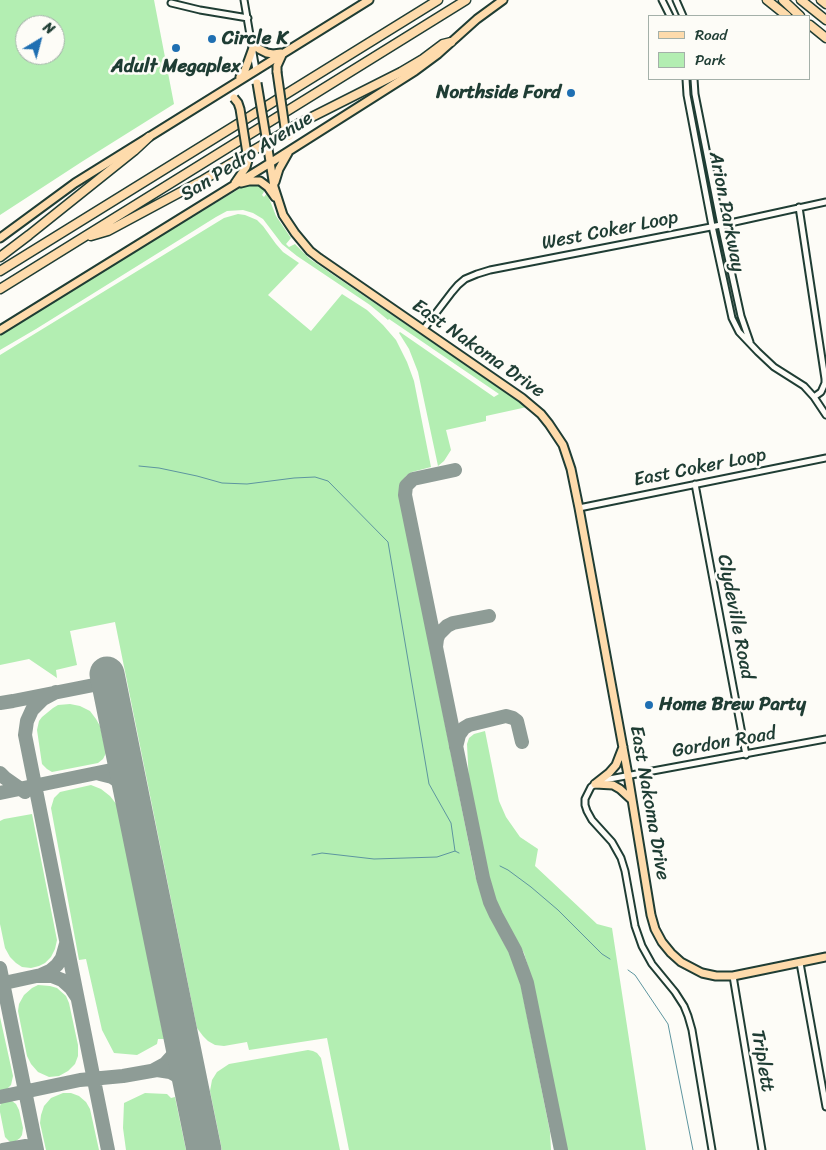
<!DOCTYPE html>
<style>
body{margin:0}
#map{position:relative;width:826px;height:1150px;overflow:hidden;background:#fdfcf7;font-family:Sriracha,sans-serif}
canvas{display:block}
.legend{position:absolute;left:648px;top:15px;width:162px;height:65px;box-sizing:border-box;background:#fdfcf7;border:1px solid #a4b0a9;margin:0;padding:6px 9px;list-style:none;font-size:15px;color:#1f3d34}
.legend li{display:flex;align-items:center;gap:10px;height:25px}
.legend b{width:25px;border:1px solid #a4b0a9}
.north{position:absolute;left:15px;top:15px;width:50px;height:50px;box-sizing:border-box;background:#fdfcf7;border:1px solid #a4b0a9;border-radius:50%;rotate:37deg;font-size:14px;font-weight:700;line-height:20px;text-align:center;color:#1f3d34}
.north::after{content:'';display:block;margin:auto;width:18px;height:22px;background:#1f6fb2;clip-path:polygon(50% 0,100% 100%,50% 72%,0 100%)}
</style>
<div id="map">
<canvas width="826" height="1150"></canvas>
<ul class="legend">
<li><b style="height:6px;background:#fedbac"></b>Road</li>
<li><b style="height:14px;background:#b3eeb2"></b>Park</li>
</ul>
<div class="north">N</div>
</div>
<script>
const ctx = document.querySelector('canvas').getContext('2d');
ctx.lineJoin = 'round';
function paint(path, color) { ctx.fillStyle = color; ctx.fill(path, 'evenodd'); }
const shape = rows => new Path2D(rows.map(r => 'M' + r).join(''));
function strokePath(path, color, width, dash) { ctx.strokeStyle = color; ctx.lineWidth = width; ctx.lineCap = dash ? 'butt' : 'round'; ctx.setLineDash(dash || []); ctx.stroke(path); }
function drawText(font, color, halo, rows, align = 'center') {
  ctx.font = font + ' Sriracha,sans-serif'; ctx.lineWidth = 5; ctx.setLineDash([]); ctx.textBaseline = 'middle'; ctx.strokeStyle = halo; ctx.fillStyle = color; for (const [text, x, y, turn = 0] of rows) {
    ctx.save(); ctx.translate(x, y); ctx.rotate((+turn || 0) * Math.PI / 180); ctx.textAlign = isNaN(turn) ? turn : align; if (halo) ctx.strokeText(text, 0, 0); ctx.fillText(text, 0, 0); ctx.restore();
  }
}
const green = shape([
 [0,0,154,0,174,104,83,161,0,215],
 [25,25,55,25,55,55,25,55],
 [247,184,254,184,260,185,259,187,265,190,262,195,264,197,267,193,276,216,291,238,286,244,289,247,295,244,310,259,527,407,486,416,486,421,446,430,451,450,444,461,438,466,418,372,409,349,399,333,400,332,494,397,499,394,389,319,388,320,370,305,297,256,282,244,263,219,253,213,243,210,227,211,216,217,36,329,0,350,0,333,130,252,166,233],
 [238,214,245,215,257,220,263,226,276,244,283,252,299,263,268,295,311,331,342,294,367,310,383,325,396,340,407,362,414,381,431,467,412,472,406,476,401,484,399,493,475,875,482,897,493,923,513,960,520,981,550,1132,551,1150,349,1150,327,1038,249,1050,247,1042,224,1046,215,1045,208,1041,203,1036,197,1028,115,622,70,631,77,665,56,670,57,678,29,659,0,665,0,355,224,218],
 [70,704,80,706,90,711,96,719,100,726,106,753,103,759,98,763,52,772,47,769,42,764,37,730,39,721,42,717,53,708,58,705],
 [485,731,499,801,506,817,520,837,538,849,535,866,597,924,612,928,646,1150,567,1150,533,983,524,953,507,924,495,900,488,876,469,783,467,744,469,738,474,734],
 [91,785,101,789,110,796,117,805,164,1039,158,1039,157,1044,137,1055,114,1053,102,1030,86,959,79,960,51,808,54,798,60,792],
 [32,814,57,940,55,949,51,957,45,963,39,966,31,968,22,967,16,963,10,957,5,948,0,924,0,821,4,819],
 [38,985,50,986,57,988,66,996,69,1003,78,1045,78,1056,75,1064,68,1071,59,1076,49,1077,38,1072,31,1064,27,1056,18,1011,19,1004,24,995,32,988],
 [0,1017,13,1076,11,1085,7,1089,0,1092],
 [308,1050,313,1051,317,1053,321,1058,340,1150,222,1150,210,1091,212,1080,217,1072,229,1064],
 [63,1093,71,1093,79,1096,86,1102,90,1109,99,1150,46,1150,40,1123,41,1115,44,1106,51,1098],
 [145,1093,167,1094,171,1098,175,1097,186,1150,126,1150,123,1128,124,1103],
 [6,1100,12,1101,16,1104,19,1110,23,1128,22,1135,20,1138,12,1144,5,1137,0,1112,0,1106,1,1103,3,1100]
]);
const stream = shape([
 [139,466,159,468,197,476,222,483,247,484,294,478,315,477,328,481,388,542,429,784,451,823,455,851],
 [312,855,322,853,374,859,437,857,455,851,459,853],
 [500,866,508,870,531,887,558,910,602,954,610,959],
 [628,970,635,975,668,1024,693,1150]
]);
const taxiway = shape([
 [455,470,413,479,406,486,405,495,483,878,490,902,496,915,515,950,527,983,561,1150],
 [436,647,437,639,439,634,447,626,453,623,489,616],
 [56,692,43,699,32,710,27,721,25,735,108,1150],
 [0,703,13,701,109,682],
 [456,747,459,735,464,728,469,725,506,716,513,718,517,721,522,742],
 [0,773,5,778,25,792],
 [100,774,112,777,123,784,129,791,134,805],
 [0,793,126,767],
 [0,968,37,1150],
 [39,976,52,976,62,980,71,988,77,997],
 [0,984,41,975,50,971,57,965,62,958,66,944],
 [154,1070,165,1064,175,1053,180,1042,179,1030],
 [0,1097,80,1080,123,1076,157,1070,170,1072,179,1077,188,1088,193,1099],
 [3,1150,26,1146,31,1147,35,1150]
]);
const runway = shape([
 [107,674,204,1150]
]);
const minor = shape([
 [244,0,256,70],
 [662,0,670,16],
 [676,0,683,16],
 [171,3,200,10,248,18],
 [686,79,687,95,712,226,732,318,739,332,758,352,774,367,804,386,814,397,826,415],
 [694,79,695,94,721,225,741,316,750,342],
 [799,207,825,379,825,383,821,392,814,397],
 [423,330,452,292,458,285,465,279,477,274,490,270,721,225,826,202],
 [695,484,746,755],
 [579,508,826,458],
 [800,963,826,1107],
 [733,976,762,1150],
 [712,1150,692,1030,688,1016,684,1006,675,992,652,964,642,946,635,926,625,871,621,858,612,842,592,820,587,811,585,805,585,799,591,787,595,784,604,780,826,739]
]);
const major = shape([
 [252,42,259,49,267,53,273,54,281,53],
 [277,72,277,66,282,55],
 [240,77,245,70,253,48],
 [268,149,274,187,283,215,295,233,310,251,319,258,522,398,541,414,549,424,563,445,571,469,579,508,628,775,651,915,655,929,662,942,671,953,681,962,702,973,716,976,733,976,826,957],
 [275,182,279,169,288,153],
 [235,183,246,167,248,160],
 [241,183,249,181,260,181,268,187,275,197],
 [0,238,75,183,369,0],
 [0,330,270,163,415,71,438,54,477,19,503,0],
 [595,784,609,773,616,765,623,747],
 [595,784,613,785,620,789,632,800]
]);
const highway = shape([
 [767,0,787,16],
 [783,0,800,16],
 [801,0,826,20],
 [821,0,826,4],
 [810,25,826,38],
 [91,236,108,231,203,180,298,124,401,72,423,59,443,44,451,42],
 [0,257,29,235,134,151,149,137],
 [0,271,438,0],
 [0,289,466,0]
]);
const majorBridge = shape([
 [277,72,285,128,289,136],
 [257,83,268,149],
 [234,98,238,103,240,109,248,160]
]);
const markers = [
 [212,39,5,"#1f6fb2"],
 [176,48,5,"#1f6fb2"],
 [571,93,5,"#1f6fb2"],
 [649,705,5,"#1f6fb2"]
];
const poiNames = [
 ["Circle K",222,39],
 ["Adult Megaplex",176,67,"center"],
 ["Northside Ford",561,93,"right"],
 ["Home Brew Party",659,705]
];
const streetNames = [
 ["San Pedro Avenue",247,157,-32],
 ["Arion Parkway",726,212,79],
 ["West Coker Loop",610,231,-11],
 ["East Nakoma Drive",478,349,35],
 ["East Coker Loop",700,468,-11],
 ["Clydeville Road",735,617,79],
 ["Gordon Road",724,743,-10],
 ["East Nakoma Drive",649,803,80],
 ["Triplett",762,1061,80]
];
paint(green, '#b3eeb2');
strokePath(stream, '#5d959f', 1);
strokePath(taxiway, '#8e9c96', 14);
strokePath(runway, '#8e9c96', 35);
strokePath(minor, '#1f3d34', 9);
strokePath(major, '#1f3d34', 11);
strokePath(highway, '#1f3d34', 11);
strokePath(minor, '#fdfcf7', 5);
strokePath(major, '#fedbac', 7);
strokePath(highway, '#fedbac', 8);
strokePath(majorBridge, '#1f3d34', 11, []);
strokePath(majorBridge, '#fedbac', 7);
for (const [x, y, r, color] of markers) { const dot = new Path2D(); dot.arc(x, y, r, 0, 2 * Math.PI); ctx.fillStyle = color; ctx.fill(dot); strokePath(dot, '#fdfcf7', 2); }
drawText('bold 19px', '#1f3d34', '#fdfcf7', poiNames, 'left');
drawText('19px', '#1f3d34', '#fdfcf7', streetNames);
</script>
